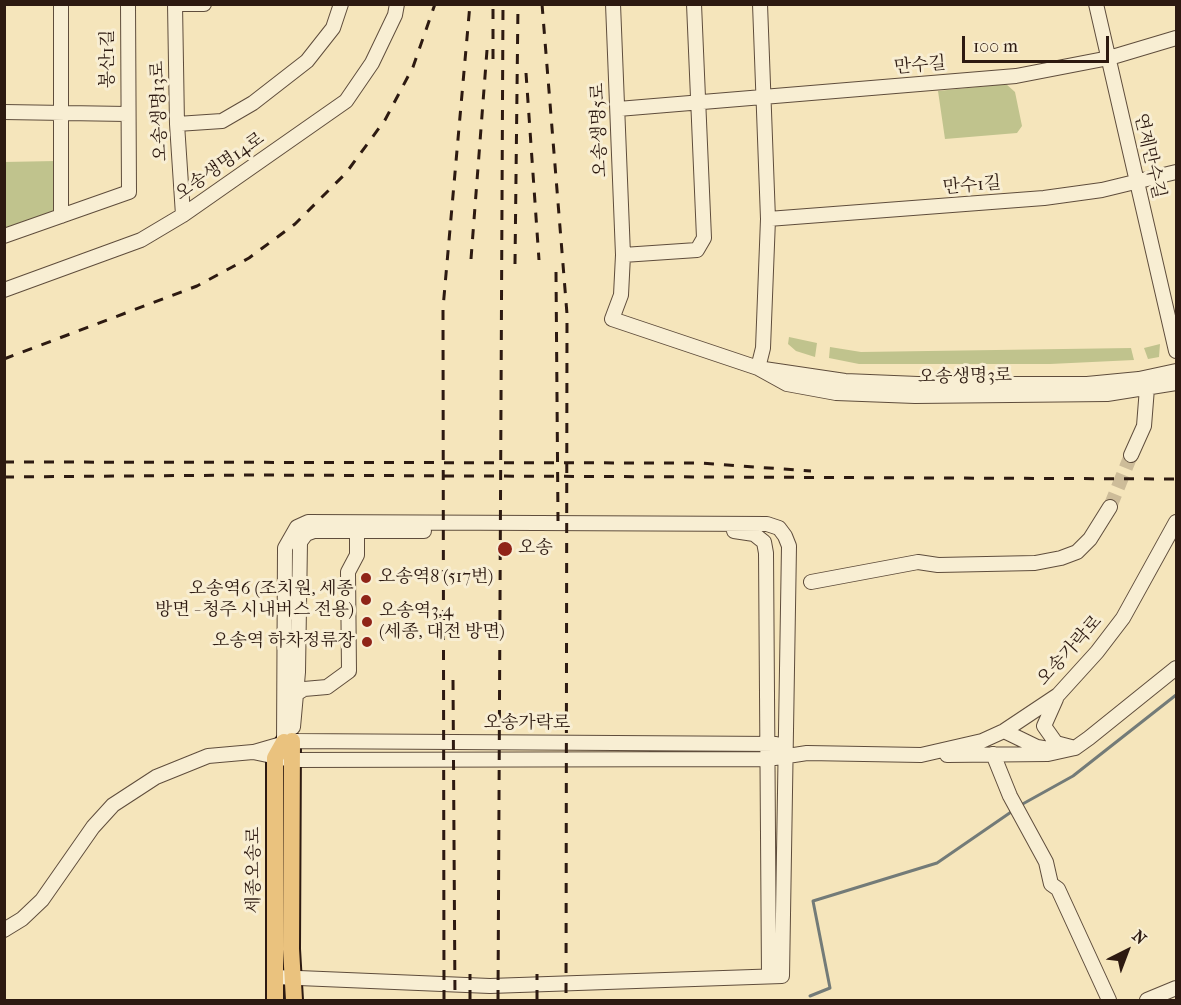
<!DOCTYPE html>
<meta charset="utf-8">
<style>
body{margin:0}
#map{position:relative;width:1181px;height:1005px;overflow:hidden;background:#f5e5bb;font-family:"IM FELL French Canon",serif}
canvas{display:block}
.frame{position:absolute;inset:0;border:6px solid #2d1a11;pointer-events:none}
.north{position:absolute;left:1097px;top:921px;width:60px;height:60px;-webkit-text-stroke:4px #f8eed3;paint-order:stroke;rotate:42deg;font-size:16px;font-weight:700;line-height:24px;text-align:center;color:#2d1a11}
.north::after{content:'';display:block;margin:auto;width:21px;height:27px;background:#2d1a11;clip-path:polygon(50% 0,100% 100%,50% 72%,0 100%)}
.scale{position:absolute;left:962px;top:36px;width:147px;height:27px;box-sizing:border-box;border:3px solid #2d1a11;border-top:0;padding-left:8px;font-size:18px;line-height:21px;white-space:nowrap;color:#2d1a11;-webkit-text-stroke:4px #f8eed3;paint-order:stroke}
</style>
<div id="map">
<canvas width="1181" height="1005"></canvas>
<div class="frame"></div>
<div class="north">N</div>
<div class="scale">100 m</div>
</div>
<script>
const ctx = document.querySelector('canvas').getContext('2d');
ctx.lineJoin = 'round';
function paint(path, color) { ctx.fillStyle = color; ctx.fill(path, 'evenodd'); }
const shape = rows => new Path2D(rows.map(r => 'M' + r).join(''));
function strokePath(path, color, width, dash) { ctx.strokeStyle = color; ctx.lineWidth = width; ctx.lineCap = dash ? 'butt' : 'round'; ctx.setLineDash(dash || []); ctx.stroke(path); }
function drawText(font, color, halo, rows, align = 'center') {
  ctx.font = font + ' "IM FELL French Canon","Noto Serif KR",serif'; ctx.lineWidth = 6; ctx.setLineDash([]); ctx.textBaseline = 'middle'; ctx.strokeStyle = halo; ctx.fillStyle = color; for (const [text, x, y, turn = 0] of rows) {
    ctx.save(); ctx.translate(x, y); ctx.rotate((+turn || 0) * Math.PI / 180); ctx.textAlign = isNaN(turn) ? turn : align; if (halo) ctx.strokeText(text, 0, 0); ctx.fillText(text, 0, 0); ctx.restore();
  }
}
const green = shape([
 [1006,84,1015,92,1022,126,1017,133,945,139,938,91],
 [56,161,56,210,53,214,9,232,5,228,4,162],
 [789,337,817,343,815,357,796,351,788,344],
 [1160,344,1159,357,1148,359,1144,348],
 [830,347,861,352,1131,348,1134,360,1050,364,859,364,829,358]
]);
const stream = shape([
 [1019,806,1073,776,1176,695],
 [810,996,830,988,813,901,937,863,1014,810]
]);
const minorTunnel = shape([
 [1110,507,1131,455]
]);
const minor = shape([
 [61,4,61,216],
 [613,4,623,255,621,295,612,319,758,368,787,384,836,393,915,396,1107,394,1176,383],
 [1096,4,1176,351],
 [618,109,1016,76,1109,58,1176,38],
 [4,112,127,114],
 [177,124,222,121,253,103,307,61,333,28,341,4],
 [183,215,177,124,175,4,204,4],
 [768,219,1044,198,1102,190,1176,172],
 [4,236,129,192,128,4],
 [623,255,697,250,704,238,694,4],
 [4,290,141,240,183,215,346,101,372,63,395,15,397,4],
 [758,368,763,348,768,219,760,4],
 [764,369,845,381,918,384,1087,384,1139,379,1176,371],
 [1131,455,1144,426,1147,388],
 [734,531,754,534,764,542,766,553,769,976],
 [811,582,918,562,938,565,1035,563,1061,558,1077,552,1090,539,1110,507],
 [296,694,304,689,327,687,349,671,348,572,357,555,357,523],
 [293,727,298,672,300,542,306,534,314,531,424,531],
 [1004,731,1037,747,1049,749],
 [1068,749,1075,748,1089,738,1176,668],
 [254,752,292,741,776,744],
 [993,754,1010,796,1046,862,1051,884,1058,889,1109,1000],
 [947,755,1048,754,1075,748,1056,743,1044,726,1056,699],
 [4,930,22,919,42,900,93,827,113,805,156,777,208,756,253,752,291,760,768,759,807,753,921,755,982,741,1004,731,1058,695,1097,652,1123,618,1176,522],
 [275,977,490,986,782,976,789,546,785,536,779,528,767,524,308,522,297,527,285,548,284,742],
 [1147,1000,1176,988]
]);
const major = shape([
 [292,741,291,949,294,1000],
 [275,1000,275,758,284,742]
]);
const rail = shape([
 [542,4,567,314,566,1000],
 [493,59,493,4],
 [526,73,539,260],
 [471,259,487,50],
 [515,264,518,4],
 [556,272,558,521],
 [4,359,197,286,249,258,295,224,346,173,385,120,413,67,435,4],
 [4,462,699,463,811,471],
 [4,477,251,475,1176,479],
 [453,680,455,1000],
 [444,1000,443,308,470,4],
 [470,1000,470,974],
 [498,1000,503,4],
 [537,1000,537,974]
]);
const markers = [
 [505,549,8,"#8f2418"],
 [366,578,6,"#8f2418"],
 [366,600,6,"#8f2418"],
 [367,622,6,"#8f2418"],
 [367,642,6,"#8f2418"]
];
const streetNames = [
 ["봉산1길",109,59,-90],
 ["만수길",920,66,-5],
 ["오송생명13로",160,111,-92],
 ["오송생명5로",600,130,-92],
 ["연제만수길",1149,156,77],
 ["오송생명14로",220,167,-35],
 ["만수1길",972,186,-5],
 ["오송생명3로",965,377,-1],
 ["오송가락로",1070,651,-48],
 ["오송가락로",527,724],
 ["세종오송로",255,870,-90]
];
const poiNames = [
 ["오송",518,549],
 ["오송역8 (517번)",378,578],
 ["오송역6 (조치원, 세종",354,590,"right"],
 ["방면 - 청주 시내버스 전용)",354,611,"right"],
 ["오송역3,4",379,612],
 ["(세종, 대전 방면)",379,633],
 ["오송역 하차정류장",355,642,"right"]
];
paint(green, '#c0c38d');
strokePath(stream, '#737b78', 3);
strokePath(minorTunnel, '#cdbc99', 14, [14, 7]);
strokePath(minor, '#5f4d3c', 16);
strokePath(major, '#2d1a11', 20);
strokePath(minor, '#f8eed3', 14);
strokePath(major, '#eac27e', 16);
strokePath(rail, '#2d1a11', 3, [10, 10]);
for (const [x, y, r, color] of markers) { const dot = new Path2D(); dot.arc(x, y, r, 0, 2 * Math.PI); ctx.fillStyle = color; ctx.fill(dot); strokePath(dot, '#f8eed3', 2); }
drawText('18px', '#2d1a11', '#f8eed3', streetNames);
drawText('18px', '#2d1a11', '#f8eed3', poiNames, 'left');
</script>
